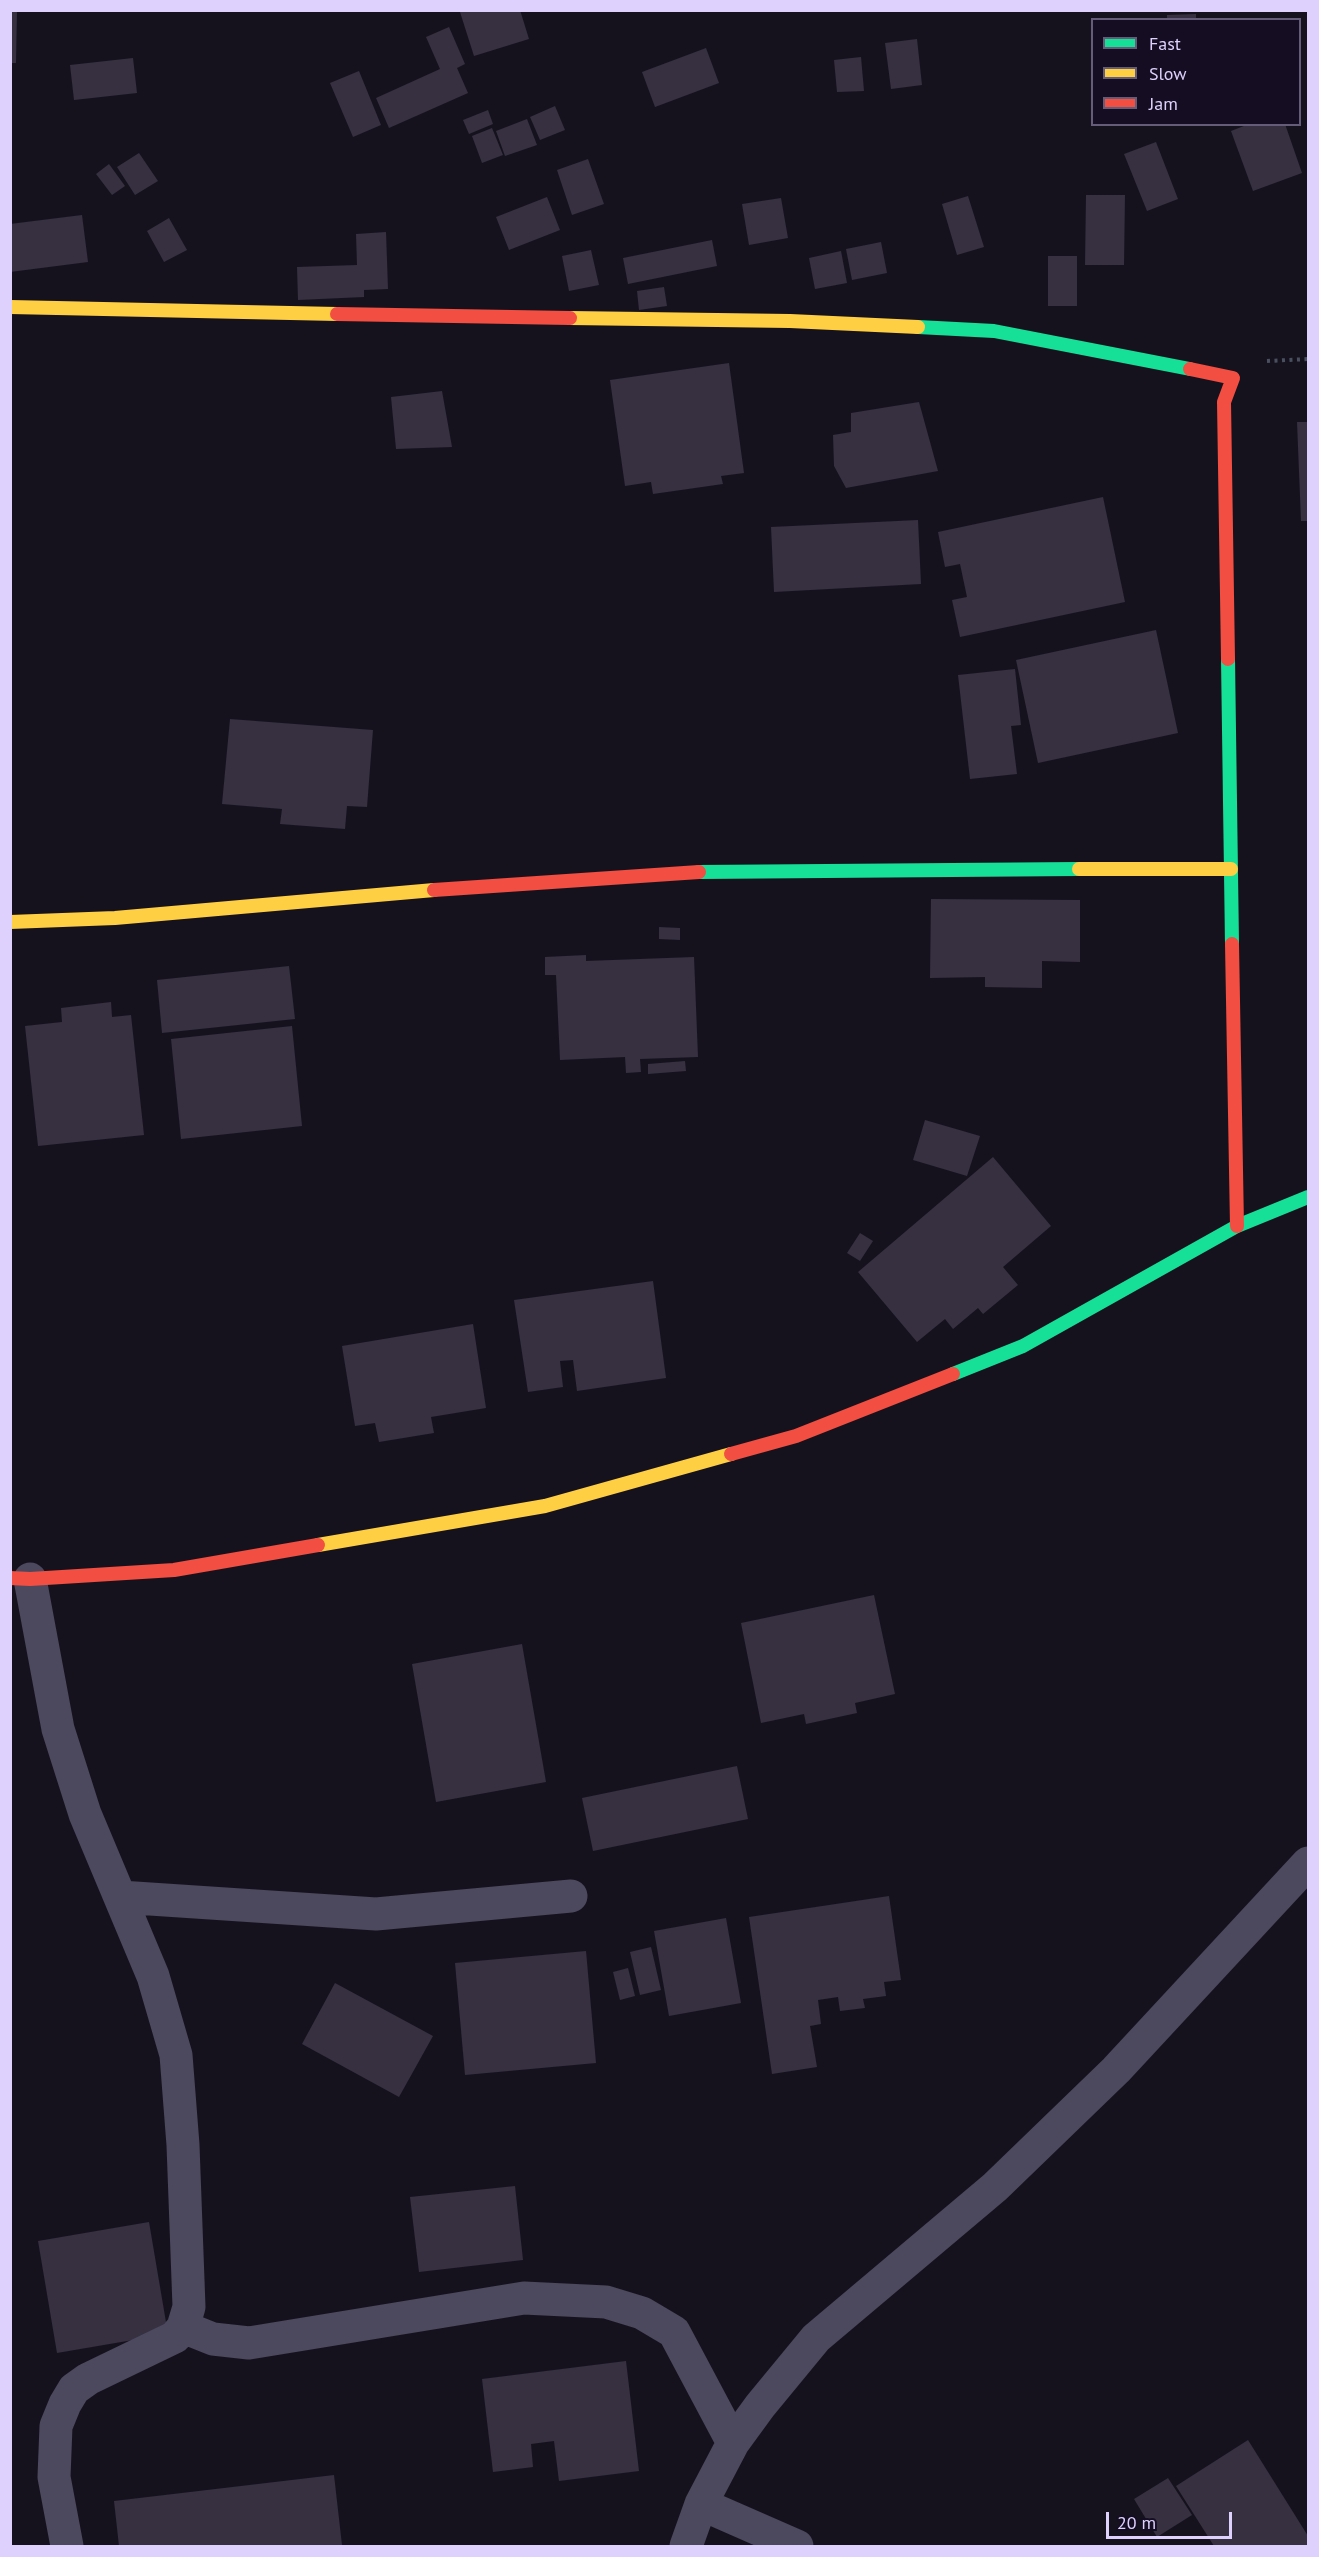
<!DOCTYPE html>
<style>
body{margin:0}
#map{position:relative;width:1319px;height:2557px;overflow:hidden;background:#16121d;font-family:"PT Sans",sans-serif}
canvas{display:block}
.frame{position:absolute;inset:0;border:12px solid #ded1fe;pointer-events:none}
.legend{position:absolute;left:1091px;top:18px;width:210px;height:108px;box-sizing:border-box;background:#150e22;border:2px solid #655c7a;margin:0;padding:8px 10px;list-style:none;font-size:18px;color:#ded1fe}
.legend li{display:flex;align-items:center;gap:12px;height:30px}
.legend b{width:30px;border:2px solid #655c7a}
.scale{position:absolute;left:1106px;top:2512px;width:126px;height:27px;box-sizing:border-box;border:3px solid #ded1fe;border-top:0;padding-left:8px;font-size:18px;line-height:21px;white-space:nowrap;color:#ded1fe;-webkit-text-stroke:4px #150e22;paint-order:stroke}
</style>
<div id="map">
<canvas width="1319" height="2557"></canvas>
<div class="frame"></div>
<ul class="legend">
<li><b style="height:8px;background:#16e098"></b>Fast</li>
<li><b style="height:8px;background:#ffcf43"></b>Slow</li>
<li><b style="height:8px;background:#f24e42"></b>Jam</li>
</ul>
<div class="scale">20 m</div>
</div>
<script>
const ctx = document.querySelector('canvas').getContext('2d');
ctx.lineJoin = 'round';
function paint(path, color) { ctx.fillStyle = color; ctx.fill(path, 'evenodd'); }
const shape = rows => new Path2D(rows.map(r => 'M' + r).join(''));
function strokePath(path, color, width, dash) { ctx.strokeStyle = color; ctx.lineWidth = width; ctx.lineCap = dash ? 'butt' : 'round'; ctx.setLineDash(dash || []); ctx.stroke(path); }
const building = shape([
 [464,10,520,10,529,39,474,56,460,12],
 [10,11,17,11,16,63,10,63],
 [1196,14,1196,20,1167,20,1167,15],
 [449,27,465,64,457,68,468,93,389,128,376,98,440,69,426,37],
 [917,39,922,85,891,89,885,43],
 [706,48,719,83,655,107,642,72],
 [861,57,864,91,837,92,834,60],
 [133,58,137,93,74,100,70,65],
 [359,71,381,125,353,137,330,83],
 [555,106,565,130,540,140,530,117],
 [488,110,493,124,469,134,463,120],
 [527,119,537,145,505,156,496,131],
 [1249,124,1285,124,1302,173,1253,191,1231,131],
 [492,128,503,155,482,163,472,136],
 [1156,142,1178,199,1147,211,1124,154],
 [139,153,158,181,135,195,117,167],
 [588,159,604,204,572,215,557,170],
 [109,164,125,186,112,195,96,174],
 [1086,195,1125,195,1124,265,1085,265],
 [968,196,984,247,957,255,942,204],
 [547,197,560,230,509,250,496,217],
 [781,198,788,238,749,245,742,204],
 [82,215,88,262,10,272,10,224],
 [169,218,187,250,164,262,147,231],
 [386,232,388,289,364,290,364,297,298,300,297,267,357,265,356,234],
 [712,240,717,266,628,284,623,258],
 [881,242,887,273,852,280,846,249],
 [591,250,599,285,569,291,562,256],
 [841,251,847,283,815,289,809,258],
 [1048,256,1077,256,1077,306,1048,306],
 [664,287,667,306,639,310,637,291],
 [729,363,744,473,721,476,723,484,653,494,651,482,625,486,610,380],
 [442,391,452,447,396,449,391,397],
 [919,402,938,471,846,488,834,466,833,435,851,432,851,413],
 [1297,422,1308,422,1308,521,1301,521],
 [1103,497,1125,602,960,637,952,600,967,597,960,564,945,567,938,532],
 [918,520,921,584,774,592,771,527],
 [1156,630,1178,733,1038,763,1016,660],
 [1015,669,1021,725,1011,726,1017,774,970,779,958,675],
 [230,719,373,730,367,807,347,806,345,829,280,824,282,809,222,804],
 [931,899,1080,900,1080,962,1042,961,1042,988,985,987,985,977,930,978],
 [659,927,680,928,680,940,659,939],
 [586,955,586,961,694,957,698,1057,640,1059,641,1072,626,1073,625,1057,560,1060,556,975,545,975,545,957],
 [289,966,295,1019,162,1033,157,980],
 [111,1002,112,1017,131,1015,144,1135,38,1146,25,1026,62,1022,61,1008],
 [292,1026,302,1126,181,1139,171,1039],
 [685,1061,686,1071,648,1074,648,1064],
 [925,1120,980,1136,967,1176,913,1160],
 [993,1157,1051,1226,1003,1267,1018,1285,983,1314,978,1308,953,1329,945,1319,917,1342,858,1272],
 [860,1233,873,1241,860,1261,847,1253],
 [653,1281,666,1378,577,1391,573,1360,560,1361,563,1387,528,1392,514,1300],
 [473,1324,486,1408,431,1417,434,1433,379,1442,375,1423,355,1426,342,1346],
 [874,1595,895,1694,855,1703,857,1713,806,1724,804,1714,761,1723,741,1623],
 [522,1644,546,1782,436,1802,412,1664],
 [737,1766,748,1819,593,1851,582,1798],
 [889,1896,901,1980,884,1982,886,1996,863,1999,865,2008,840,2011,838,1997,818,2000,821,2024,810,2026,817,2067,772,2074,749,1917],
 [726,1918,741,2003,669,2016,654,1931],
 [651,1947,661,1990,640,1995,630,1952],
 [586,1951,596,2063,465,2075,455,1963],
 [628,1968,635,1996,620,2000,613,1972],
 [335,1983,433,2036,399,2097,302,2044],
 [515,2186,523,2260,419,2272,410,2197],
 [149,2222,168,2334,57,2353,38,2241],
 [626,2361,639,2471,559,2481,554,2441,531,2444,533,2467,493,2472,482,2379],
 [1248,2440,1308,2536,1308,2546,1214,2546,1176,2486],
 [334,2475,342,2545,119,2546,114,2501],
 [1168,2478,1192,2515,1157,2537,1134,2499]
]);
const path = shape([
 [1267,361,1308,359]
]);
const street = shape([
 [30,1579,58,1729,85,1814,153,1976,176,2055,183,2145,189,2307,183,2327,175,2337,88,2379,74,2389,65,2404,56,2426,54,2477,67,2546],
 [120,1897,376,1914,571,1896],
 [183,2327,213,2339,249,2343,524,2298,606,2302,642,2313,674,2332,733,2443],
 [701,2504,797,2546],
 [686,2546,701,2504,733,2443,760,2406,816,2338,995,2187,1116,2070,1308,1863]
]);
const fast = shape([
 [918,327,994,331,1190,369],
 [1228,659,1232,944],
 [699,872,1079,869],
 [953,1374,1023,1346,1237,1226,1308,1197]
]);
const slow = shape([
 [10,307,337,314],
 [570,318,790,321,918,327],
 [1079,869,1231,869],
 [10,922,115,918,434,890],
 [318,1545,545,1506,731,1454]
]);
const jam = shape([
 [337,314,570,318],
 [1190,369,1233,378,1224,402,1228,659],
 [434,890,699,872],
 [1232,944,1237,1226],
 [731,1454,796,1436,953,1374],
 [10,1578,30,1579,174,1570,318,1545]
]);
paint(building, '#363040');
strokePath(path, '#48505f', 4, [3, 4.5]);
strokePath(street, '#4c485e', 33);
strokePath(fast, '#16e098', 14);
strokePath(slow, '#ffcf43', 14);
strokePath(jam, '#f24e42', 14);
</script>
